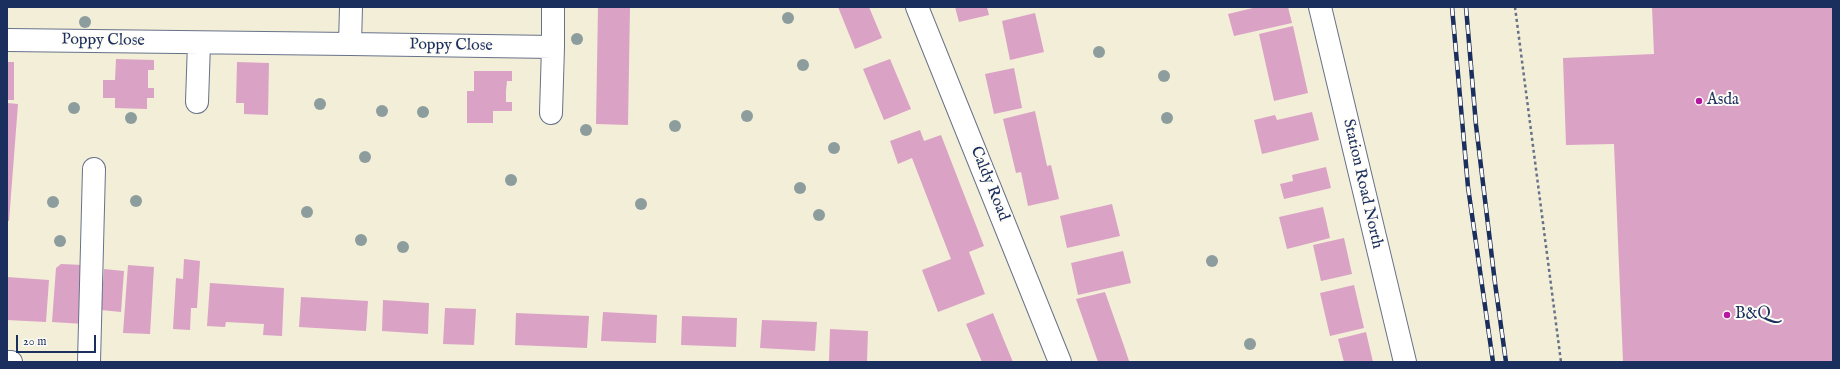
<!DOCTYPE html>
<style>
body{margin:0}
#map{position:relative;width:1840px;height:369px;overflow:hidden;background:#f3eed8;font-family:"IM FELL English",serif}
canvas{display:block}
.frame{position:absolute;inset:0;border:8px solid #1b2f5e;pointer-events:none}
.scale{position:absolute;left:16px;top:335px;width:80px;height:18px;box-sizing:border-box;border:2px solid #1b2f5e;border-top:0;padding-left:5px;font-size:12px;line-height:14px;white-space:nowrap;color:#1b2f5e;-webkit-text-stroke:3px #fdfcf7;paint-order:stroke}
</style>
<div id="map">
<canvas width="1840" height="369"></canvas>
<div class="frame"></div>
<div class="scale">20 m</div>
</div>
<script>
const ctx = document.querySelector('canvas').getContext('2d');
ctx.lineJoin = 'round';
function paint(path, color) { ctx.fillStyle = color; ctx.fill(path, 'evenodd'); }
const shape = rows => new Path2D(rows.map(r => 'M' + r).join(''));
function strokePath(path, color, width, dash) { ctx.strokeStyle = color; ctx.lineWidth = width; ctx.lineCap = dash ? 'butt' : 'round'; ctx.setLineDash(dash || []); ctx.stroke(path); }
function drawText(font, color, halo, rows, align = 'center') {
  ctx.font = font + ' "IM FELL English",serif'; ctx.lineWidth = 4; ctx.setLineDash([]); ctx.textBaseline = 'middle'; ctx.strokeStyle = halo; ctx.fillStyle = color; for (const [text, x, y, turn = 0] of rows) {
    ctx.save(); ctx.translate(x, y); ctx.rotate((+turn || 0) * Math.PI / 180); ctx.textAlign = isNaN(turn) ? turn : align; if (halo) ctx.strokeText(text, 0, 0); ctx.fillText(text, 0, 0); ctx.restore();
  }
}
const building = shape([
 [598,7,630,7,628,125,596,124],
 [838,7,869,7,882,38,855,49],
 [955,7,987,7,989,15,959,22],
 [1257,7,1288,7,1292,23,1234,36,1228,14],
 [1652,7,1833,7,1833,362,1623,362,1614,144,1566,145,1563,58,1654,54],
 [1035,13,1044,52,1010,60,1002,21],
 [1293,26,1308,93,1274,101,1259,34],
 [116,59,154,60,154,70,148,70,148,88,154,88,154,98,147,98,147,109,115,108,115,98,103,98,103,80,115,80],
 [890,59,911,109,884,120,863,69],
 [7,62,14,62,14,100,7,100],
 [237,62,269,63,268,115,244,114,244,103,236,103],
 [1014,68,1022,108,994,114,985,74],
 [474,71,512,71,512,81,507,81,506,91,506,102,512,102,512,111,493,111,493,123,467,123,467,91,474,91],
 [7,103,18,104,9,221,7,221],
 [1035,111,1047,166,1051,165,1059,199,1028,206,1021,172,1016,173,1003,119],
 [1312,112,1319,140,1262,154,1254,120,1275,115,1277,120],
 [920,130,924,141,941,135,984,246,969,252,985,294,938,312,922,270,951,259,912,158,898,164,890,141],
 [1326,167,1331,188,1284,199,1280,184,1293,181,1292,175],
 [1112,204,1120,236,1067,248,1060,216],
 [1323,207,1330,238,1287,249,1279,217],
 [1344,238,1352,274,1321,281,1313,245],
 [1123,251,1131,283,1078,295,1071,263],
 [184,259,200,261,197,308,191,308,190,330,173,329,176,278,183,279],
 [61,264,83,265,84,324,52,322,56,268],
 [128,265,154,267,150,334,123,333],
 [104,269,124,271,121,312,101,310],
 [7,277,49,280,46,322,7,320],
 [210,283,284,288,282,336,263,335,264,324,226,322,225,327,207,326],
 [1354,285,1364,328,1330,336,1320,293],
 [1105,292,1124,346,1129,361,1098,362,1076,299],
 [301,297,368,301,366,331,299,327],
 [383,300,429,303,428,334,382,331],
 [445,308,476,309,474,345,443,344],
 [603,312,657,315,656,343,601,341],
 [516,313,589,316,587,348,515,345],
 [993,313,1003,338,1013,362,982,362,966,324],
 [682,316,737,318,736,347,681,345],
 [762,320,817,322,815,351,760,348],
 [830,329,868,331,867,362,829,361],
 [1366,332,1373,362,1344,362,1338,339]
]);
const path = shape([
 [1515,7,1561,362]
]);
const minor = shape([
 [917,7,1060,362],
 [1320,7,1405,362],
 [7,40,350,44,351,7],
 [350,44,553,47,553,7],
 [197,102,199,43],
 [551,113,553,47],
 [7,362,11,362],
 [89,362,94,169]
]);
const rail = shape([
 [1452,7,1468,187,1493,362],
 [1466,7,1476,125,1495,283,1506,362]
]);
const trees = [
 [788,18],
 [85,22],
 [577,39],
 [1099,52],
 [803,65],
 [1164,76],
 [320,104],
 [74,108],
 [382,111],
 [423,112],
 [747,116],
 [131,118],
 [1167,118],
 [675,126],
 [586,130],
 [834,148],
 [365,157],
 [511,180],
 [800,188],
 [136,201],
 [53,202],
 [641,204],
 [307,212],
 [819,215],
 [361,240],
 [60,241],
 [403,247],
 [1212,261],
 [1250,344]
];
const markers = [
 [1699,101,4,"#b5179e"],
 [1727,315,4,"#b5179e"]
];
const streetNames = [
 ["Poppy Close",103,41,1],
 ["Poppy Close",451,46,1],
 ["Caldy Road",989,184,68],
 ["Station Road North",1362,184,77]
];
const poiNames = [
 ["Asda",1707,101],
 ["B&Q",1735,315]
];
paint(building, '#daa2c5');
strokePath(minor, '#677289', 24);
strokePath(path, '#677289', 2.5, [3, 3]);
strokePath(minor, '#fff', 22);
strokePath(rail, '#1b2f5e', 4.5);
strokePath(rail, '#fdfcf7', 3, [9]);
ctx.fillStyle = '#8d9d9d';
for (const [x, y] of trees) { ctx.beginPath(); ctx.arc(x, y, 6, 0, 2 * Math.PI); ctx.fill(); }
for (const [x, y, r, color] of markers) { const dot = new Path2D(); dot.arc(x, y, r, 0, 2 * Math.PI); ctx.fillStyle = color; ctx.fill(dot); strokePath(dot, '#fdfcf7', 1.5); }
drawText('16px', '#1b2f5e', '#fdfcf7', streetNames);
drawText('16px', '#1b2f5e', '#fdfcf7', poiNames, 'left');
</script>
